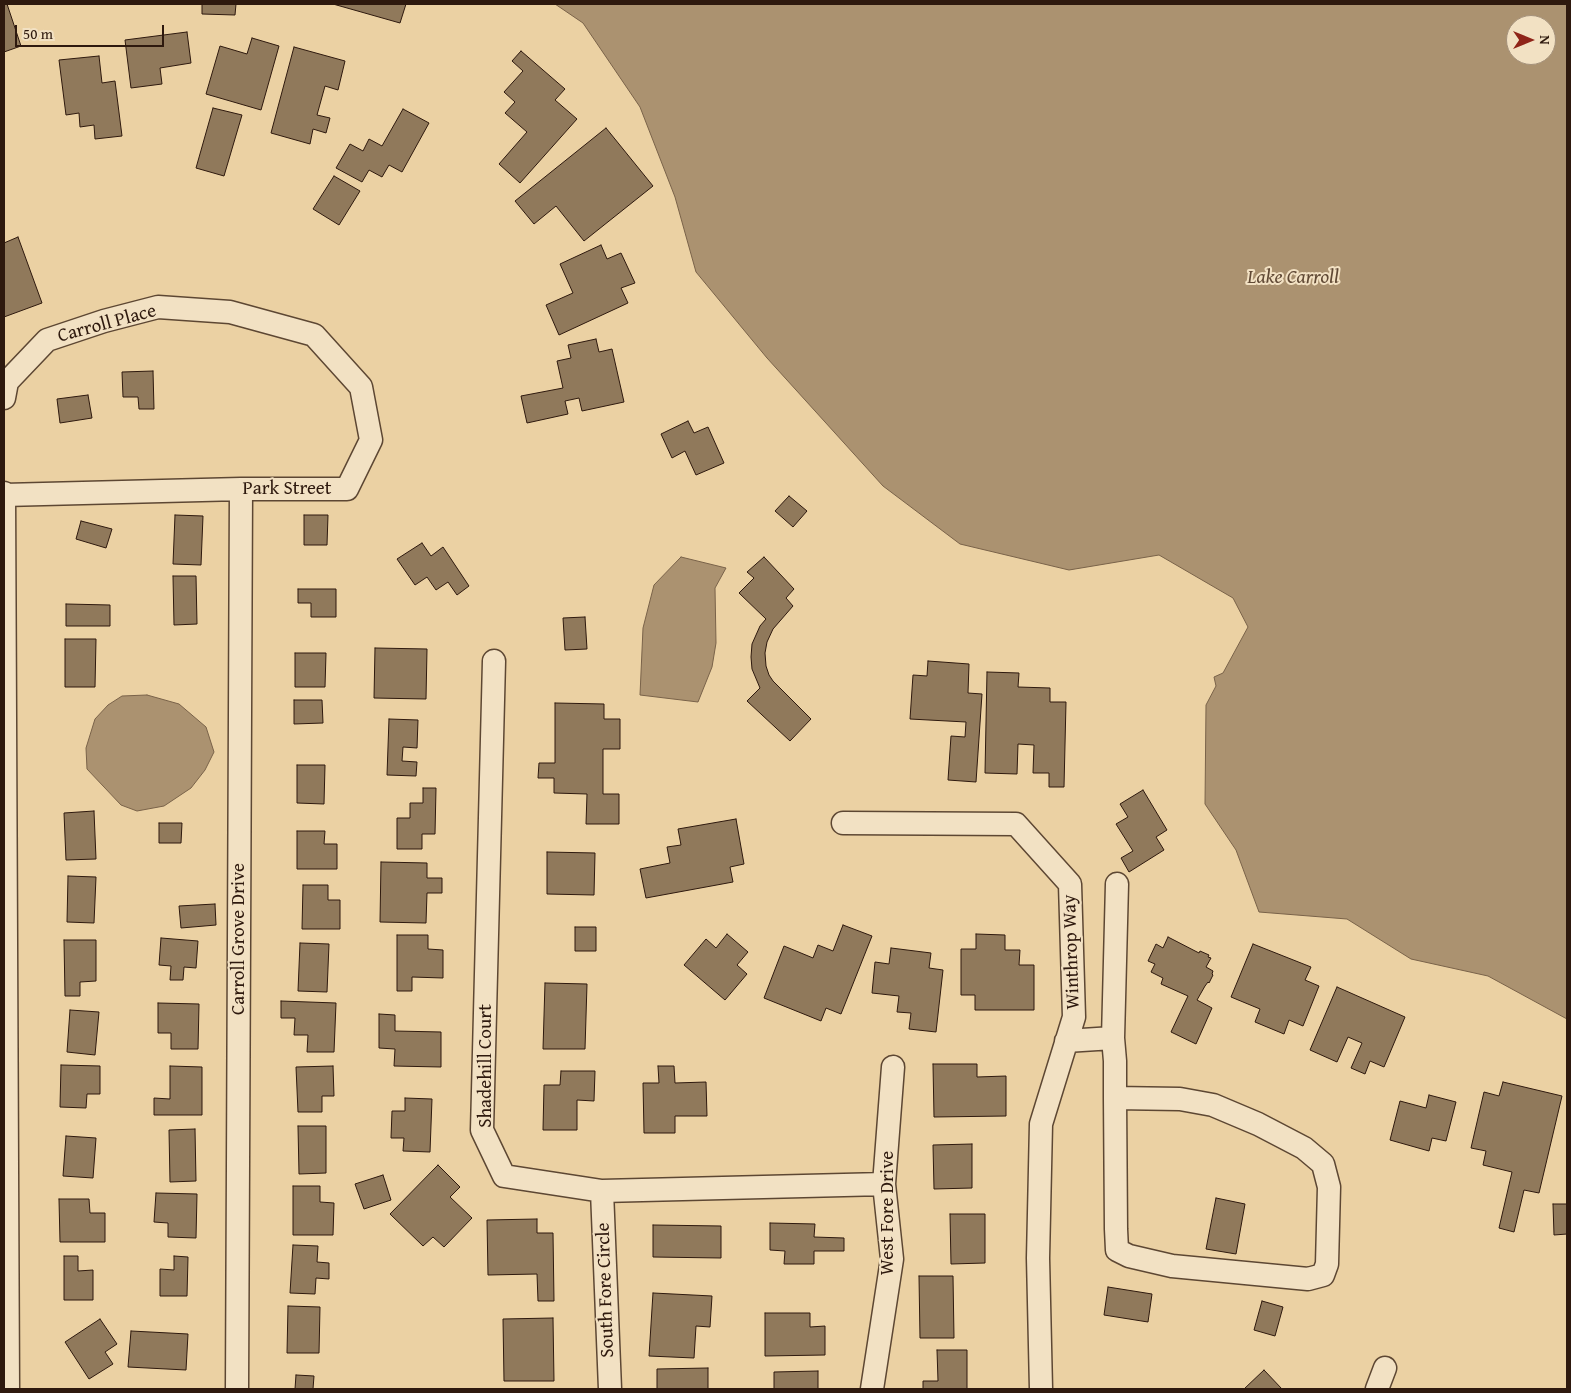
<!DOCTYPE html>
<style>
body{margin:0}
#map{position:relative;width:1571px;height:1393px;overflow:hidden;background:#ebd1a3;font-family:"Gentium Book Plus",serif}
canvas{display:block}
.frame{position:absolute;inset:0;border:5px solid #2e190e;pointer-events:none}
.north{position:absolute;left:1506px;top:15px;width:50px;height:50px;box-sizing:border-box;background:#f2e1c3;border:1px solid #a4917b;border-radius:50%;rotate:90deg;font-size:14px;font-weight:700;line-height:20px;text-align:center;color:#2e190e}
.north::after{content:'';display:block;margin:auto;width:18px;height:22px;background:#8f2418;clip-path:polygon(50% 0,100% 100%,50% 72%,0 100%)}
.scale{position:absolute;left:15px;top:25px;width:149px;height:22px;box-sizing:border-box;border:2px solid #2e190e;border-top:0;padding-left:6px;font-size:15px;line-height:18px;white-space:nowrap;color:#2e190e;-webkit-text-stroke:4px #f2e1c3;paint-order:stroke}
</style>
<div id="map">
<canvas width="1571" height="1393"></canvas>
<div class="frame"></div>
<div class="north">N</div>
<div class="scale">50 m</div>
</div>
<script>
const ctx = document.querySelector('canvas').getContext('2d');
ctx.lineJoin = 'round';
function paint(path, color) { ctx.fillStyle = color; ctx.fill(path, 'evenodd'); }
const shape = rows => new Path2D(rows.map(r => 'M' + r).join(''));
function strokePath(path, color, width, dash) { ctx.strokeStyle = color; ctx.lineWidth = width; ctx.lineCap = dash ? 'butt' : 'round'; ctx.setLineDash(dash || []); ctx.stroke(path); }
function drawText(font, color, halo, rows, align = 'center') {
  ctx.font = font + ' "Gentium Book Plus",serif'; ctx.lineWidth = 4; ctx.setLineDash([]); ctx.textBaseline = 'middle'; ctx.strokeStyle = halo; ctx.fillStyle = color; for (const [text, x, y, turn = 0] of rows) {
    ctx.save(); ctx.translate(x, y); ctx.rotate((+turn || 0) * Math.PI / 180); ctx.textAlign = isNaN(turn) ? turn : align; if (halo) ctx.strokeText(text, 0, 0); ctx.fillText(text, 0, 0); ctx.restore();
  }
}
const water = shape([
 [555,4,1567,4,1567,1019,1488,976,1411,959,1347,919,1259,912,1236,850,1205,804,1206,705,1216,686,1214,677,1223,673,1248,627,1233,598,1159,555,1069,570,960,544,883,486,767,358,696,272,675,197,640,107,583,23,555,4],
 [1516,25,1546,25,1546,55,1516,55,1516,25],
 [681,557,726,568,715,588,716,643,712,667,698,702,640,695,643,628,654,585,681,557],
 [147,695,179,704,206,727,214,752,205,770,191,788,164,806,137,811,121,805,87,769,86,748,95,719,108,705,122,696,147,695]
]);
const building = shape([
 [4,4,7,4,21,46,4,52,4,4],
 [202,4,236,4,235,15,202,14,202,4],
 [333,4,406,4,400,23,333,4],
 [187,32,191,63,160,68,162,84,131,88,125,40,187,32],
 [252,38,279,46,261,110,206,94,220,46,247,54,252,38],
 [294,47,345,61,338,90,325,86,317,115,330,118,326,133,313,129,310,144,271,133,294,47],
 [521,51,565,89,555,100,577,119,520,183,499,164,527,132,505,113,515,102,504,92,523,71,512,61,521,51],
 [99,56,102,83,115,81,122,136,95,139,94,125,80,127,79,113,66,115,59,60,99,56],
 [213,108,242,115,224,176,196,168,213,108],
 [403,109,429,123,402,172,389,165,382,177,369,170,362,182,336,168,350,144,363,151,369,139,382,146,403,109],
 [606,128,653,186,584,241,556,206,534,224,515,201,606,128],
 [334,176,360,191,339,225,313,209,334,176],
 [18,237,42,303,4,317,4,243,18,237],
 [601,245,607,259,621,253,635,283,621,288,628,303,559,335,546,305,573,293,560,264,601,245],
 [596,339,599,352,612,349,624,402,582,411,579,398,565,401,568,414,527,423,521,396,563,388,557,361,571,358,568,345,596,339],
 [153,371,154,409,139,409,138,397,123,397,122,372,153,371],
 [88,395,92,418,60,423,57,399,88,395],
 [688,421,694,433,708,427,724,463,696,475,685,451,672,458,661,434,688,421],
 [789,496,807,511,793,527,775,511,789,496],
 [175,515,203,516,201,565,173,564,175,515],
 [304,515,328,515,327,545,304,545,304,515],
 [81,521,112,529,106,548,76,539,81,521],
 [422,543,431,556,443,547,469,586,457,595,448,582,436,590,427,577,415,585,397,559,422,543],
 [764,557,794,589,786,598,793,606,773,629,767,642,765,653,766,666,769,675,773,681,811,719,790,741,747,701,760,688,752,669,751,657,752,644,760,626,766,619,739,593,754,578,747,572,764,557],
 [173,576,196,576,197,624,174,625,173,576],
 [298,589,336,589,336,617,311,617,311,603,298,603,298,589],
 [66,604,110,605,110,626,66,626,66,604],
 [585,617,587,649,565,650,563,618,585,617],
 [65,639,96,639,95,687,65,687,65,639],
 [375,648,427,649,426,699,374,698,375,648],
 [295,653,326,653,325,687,295,687,295,653],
 [928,661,969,664,968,693,982,694,976,782,948,780,951,736,965,737,966,722,910,719,913,675,927,676,928,661],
 [987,672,1019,673,1018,687,1050,688,1050,702,1066,702,1064,787,1049,787,1049,773,1033,773,1034,745,1018,744,1017,774,985,773,987,672],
 [294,700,322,700,323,723,294,724,294,700],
 [555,703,604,704,604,719,620,719,620,749,603,749,603,794,619,794,619,824,586,824,587,794,554,793,554,778,538,778,539,763,555,763,555,703],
 [389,719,418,720,417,748,403,747,402,761,417,762,416,776,387,775,389,719],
 [297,765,325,765,324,804,297,803,297,765],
 [423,788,436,788,435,834,422,834,422,849,397,849,397,818,410,818,410,803,423,803,423,788],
 [1143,790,1167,830,1156,837,1164,850,1129,872,1121,858,1133,851,1116,824,1128,817,1120,804,1143,790],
 [94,811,96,859,66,860,64,813,94,811],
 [736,819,744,864,730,867,733,882,646,898,640,869,670,863,667,847,681,845,678,829,736,819],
 [159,823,182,823,181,843,159,843,159,823],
 [297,831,325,831,324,844,337,844,337,869,297,869,297,831],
 [547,852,595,853,594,895,547,894,547,852],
 [381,862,427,863,427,878,442,878,442,893,427,893,426,923,380,922,381,862],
 [68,876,96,877,94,923,67,922,68,876],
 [303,885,328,885,328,900,340,900,340,929,302,929,303,885],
 [215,904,216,925,181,928,179,906,215,904],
 [843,925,872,936,841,1014,826,1008,821,1021,764,998,784,946,813,958,818,945,833,951,843,925],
 [575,927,596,927,596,951,575,951,575,927],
 [727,934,748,952,737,965,747,974,725,1000,684,965,706,939,716,948,727,934],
 [976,934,1005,935,1005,950,1020,950,1019,965,1034,965,1034,1010,975,1010,975,995,961,995,961,949,976,949,976,934],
 [397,935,428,935,428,949,443,950,443,978,412,977,412,991,397,991,397,935],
 [1168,937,1199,953,1200,951,1209,955,1208,957,1211,958,1206,967,1213,971,1212,974,1213,975,1209,983,1208,982,1205,986,1197,1000,1212,1008,1196,1044,1171,1032,1188,996,1161,984,1163,978,1151,972,1155,964,1148,961,1156,944,1163,948,1168,937],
 [161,938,198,941,196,968,184,967,183,980,170,980,171,966,159,965,161,938],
 [64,940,96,940,96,981,80,982,80,996,65,996,64,940],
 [300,943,329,944,327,992,298,991,300,943],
 [1253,944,1311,967,1305,980,1319,986,1303,1026,1289,1020,1284,1034,1255,1022,1260,1009,1231,997,1253,944],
 [891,948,931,953,929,968,943,970,936,1032,909,1029,911,1013,897,1012,899,996,872,993,875,962,889,964,891,948],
 [545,983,587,984,585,1049,543,1049,545,983],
 [1337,987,1405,1017,1384,1067,1370,1061,1365,1074,1351,1068,1362,1043,1348,1037,1337,1062,1310,1050,1337,987],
 [281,1001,336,1003,334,1052,307,1052,308,1035,294,1035,295,1018,281,1018,281,1001],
 [158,1003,199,1004,198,1049,171,1049,171,1033,158,1033,158,1003],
 [70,1010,99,1012,95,1055,67,1052,70,1010],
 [379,1014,395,1015,395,1031,441,1032,441,1067,394,1066,395,1049,379,1048,379,1014],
 [933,1064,977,1064,977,1077,1006,1076,1006,1116,934,1117,933,1064],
 [61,1065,100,1066,100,1094,87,1094,86,1108,60,1107,61,1065],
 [170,1066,202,1067,202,1115,154,1115,154,1098,170,1099,170,1066],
 [333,1066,334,1096,322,1096,322,1112,298,1112,296,1067,333,1066],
 [658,1066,674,1066,675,1083,706,1082,707,1116,675,1116,675,1133,644,1133,643,1083,659,1083,658,1066],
 [561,1071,595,1071,594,1101,577,1100,577,1130,543,1130,544,1085,560,1085,561,1071],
 [1503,1082,1562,1096,1539,1193,1524,1190,1514,1232,1499,1228,1512,1172,1483,1165,1486,1151,1471,1148,1484,1092,1499,1096,1503,1082],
 [1429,1095,1456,1102,1446,1141,1432,1138,1429,1151,1390,1140,1400,1101,1426,1108,1429,1095],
 [405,1098,432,1099,430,1152,403,1151,404,1138,391,1138,392,1111,405,1111,405,1098],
 [298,1126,326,1126,326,1173,299,1174,298,1126],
 [195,1129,196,1181,170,1182,169,1130,195,1129],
 [66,1136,96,1138,93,1178,63,1176,66,1136],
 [972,1144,972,1188,934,1189,933,1145,972,1144],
 [438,1165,460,1187,450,1197,472,1218,444,1247,433,1237,423,1246,390,1214,438,1165],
 [383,1175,391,1200,364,1209,355,1184,383,1175],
 [293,1186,320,1186,320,1202,334,1203,333,1235,293,1235,293,1186],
 [156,1193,197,1194,196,1238,168,1237,168,1223,154,1222,156,1193],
 [1216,1198,1245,1204,1236,1254,1206,1249,1216,1198],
 [59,1199,89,1199,90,1213,105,1213,105,1242,60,1242,59,1199],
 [1553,1204,1567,1204,1567,1234,1554,1235,1553,1204],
 [950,1214,985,1214,985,1263,951,1264,950,1214],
 [537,1219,537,1233,553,1233,554,1301,538,1301,537,1274,488,1275,487,1220,537,1219],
 [770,1223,815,1224,814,1237,844,1238,844,1251,814,1251,814,1264,784,1264,785,1251,770,1250,770,1223],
 [653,1225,721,1226,721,1258,653,1257,653,1225],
 [293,1245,318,1246,317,1262,329,1263,329,1279,316,1278,315,1294,290,1293,293,1245],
 [64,1256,78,1256,78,1271,93,1270,93,1300,64,1300,64,1256],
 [174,1256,188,1257,187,1296,160,1296,160,1269,174,1270,174,1256],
 [919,1276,953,1276,954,1338,920,1338,919,1276],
 [1108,1287,1152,1294,1148,1322,1104,1315,1108,1287],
 [653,1293,712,1296,710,1327,696,1326,694,1358,649,1356,653,1293],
 [1262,1301,1283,1307,1275,1336,1254,1330,1262,1301],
 [288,1306,320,1307,319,1353,287,1353,288,1306],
 [765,1313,810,1313,810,1327,825,1326,825,1355,765,1356,765,1313],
 [553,1318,554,1381,504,1381,503,1319,553,1318],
 [100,1319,117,1344,105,1352,113,1364,89,1379,65,1342,100,1319],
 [131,1331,188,1334,186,1370,128,1367,131,1331],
 [937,1350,967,1350,967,1389,923,1389,923,1381,938,1381,937,1350],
 [708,1368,708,1389,657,1389,657,1369,708,1368],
 [1264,1370,1282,1389,1244,1389,1264,1370],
 [818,1371,818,1389,774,1389,774,1372,818,1371],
 [296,1375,314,1376,313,1389,295,1389,296,1375]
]);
const minor = shape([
 [4,398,7,382,47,340,104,321,158,307,230,312,314,335,361,387,371,440,347,489,241,489,4,495],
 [4,493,8,1389],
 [494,661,482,1130,504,1176,602,1191,884,1184],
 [843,823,1016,824,1070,884,1074,1017,1041,1124,1038,1258,1041,1389],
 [1113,1038,1117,884],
 [1066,1041,1113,1038,1115,1061,1115,1098,1116,1229,1117,1250,1129,1256,1172,1266,1308,1279,1323,1275,1327,1264,1329,1187,1323,1164,1304,1148,1258,1124,1213,1105,1180,1099,1115,1098],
 [602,1191,610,1389],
 [237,1389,241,489],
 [872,1389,892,1259,884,1184,893,1067],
 [1377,1389,1385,1368]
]);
const streetNames = [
 ["Carroll Place",107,324,-15],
 ["Park Street",287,489],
 ["Carroll Grove Drive",239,939,-90],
 ["Winthrop Way",1072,952,-92],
 ["Shadehill Court",486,1066,-90],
 ["West Fore Drive",888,1213,-90],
 ["South Fore Circle",606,1290,-92]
];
const waterNames = [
 ["Lake Carroll",1293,278]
];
paint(water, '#ab9270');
strokePath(water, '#796249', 1);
paint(building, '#90795b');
strokePath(building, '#2e190e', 1);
strokePath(minor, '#5d4733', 25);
strokePath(minor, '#f2e1c3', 22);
drawText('19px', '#2e190e', '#f2e1c3', streetNames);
drawText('italic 20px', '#604935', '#f2e1c3', waterNames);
</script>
